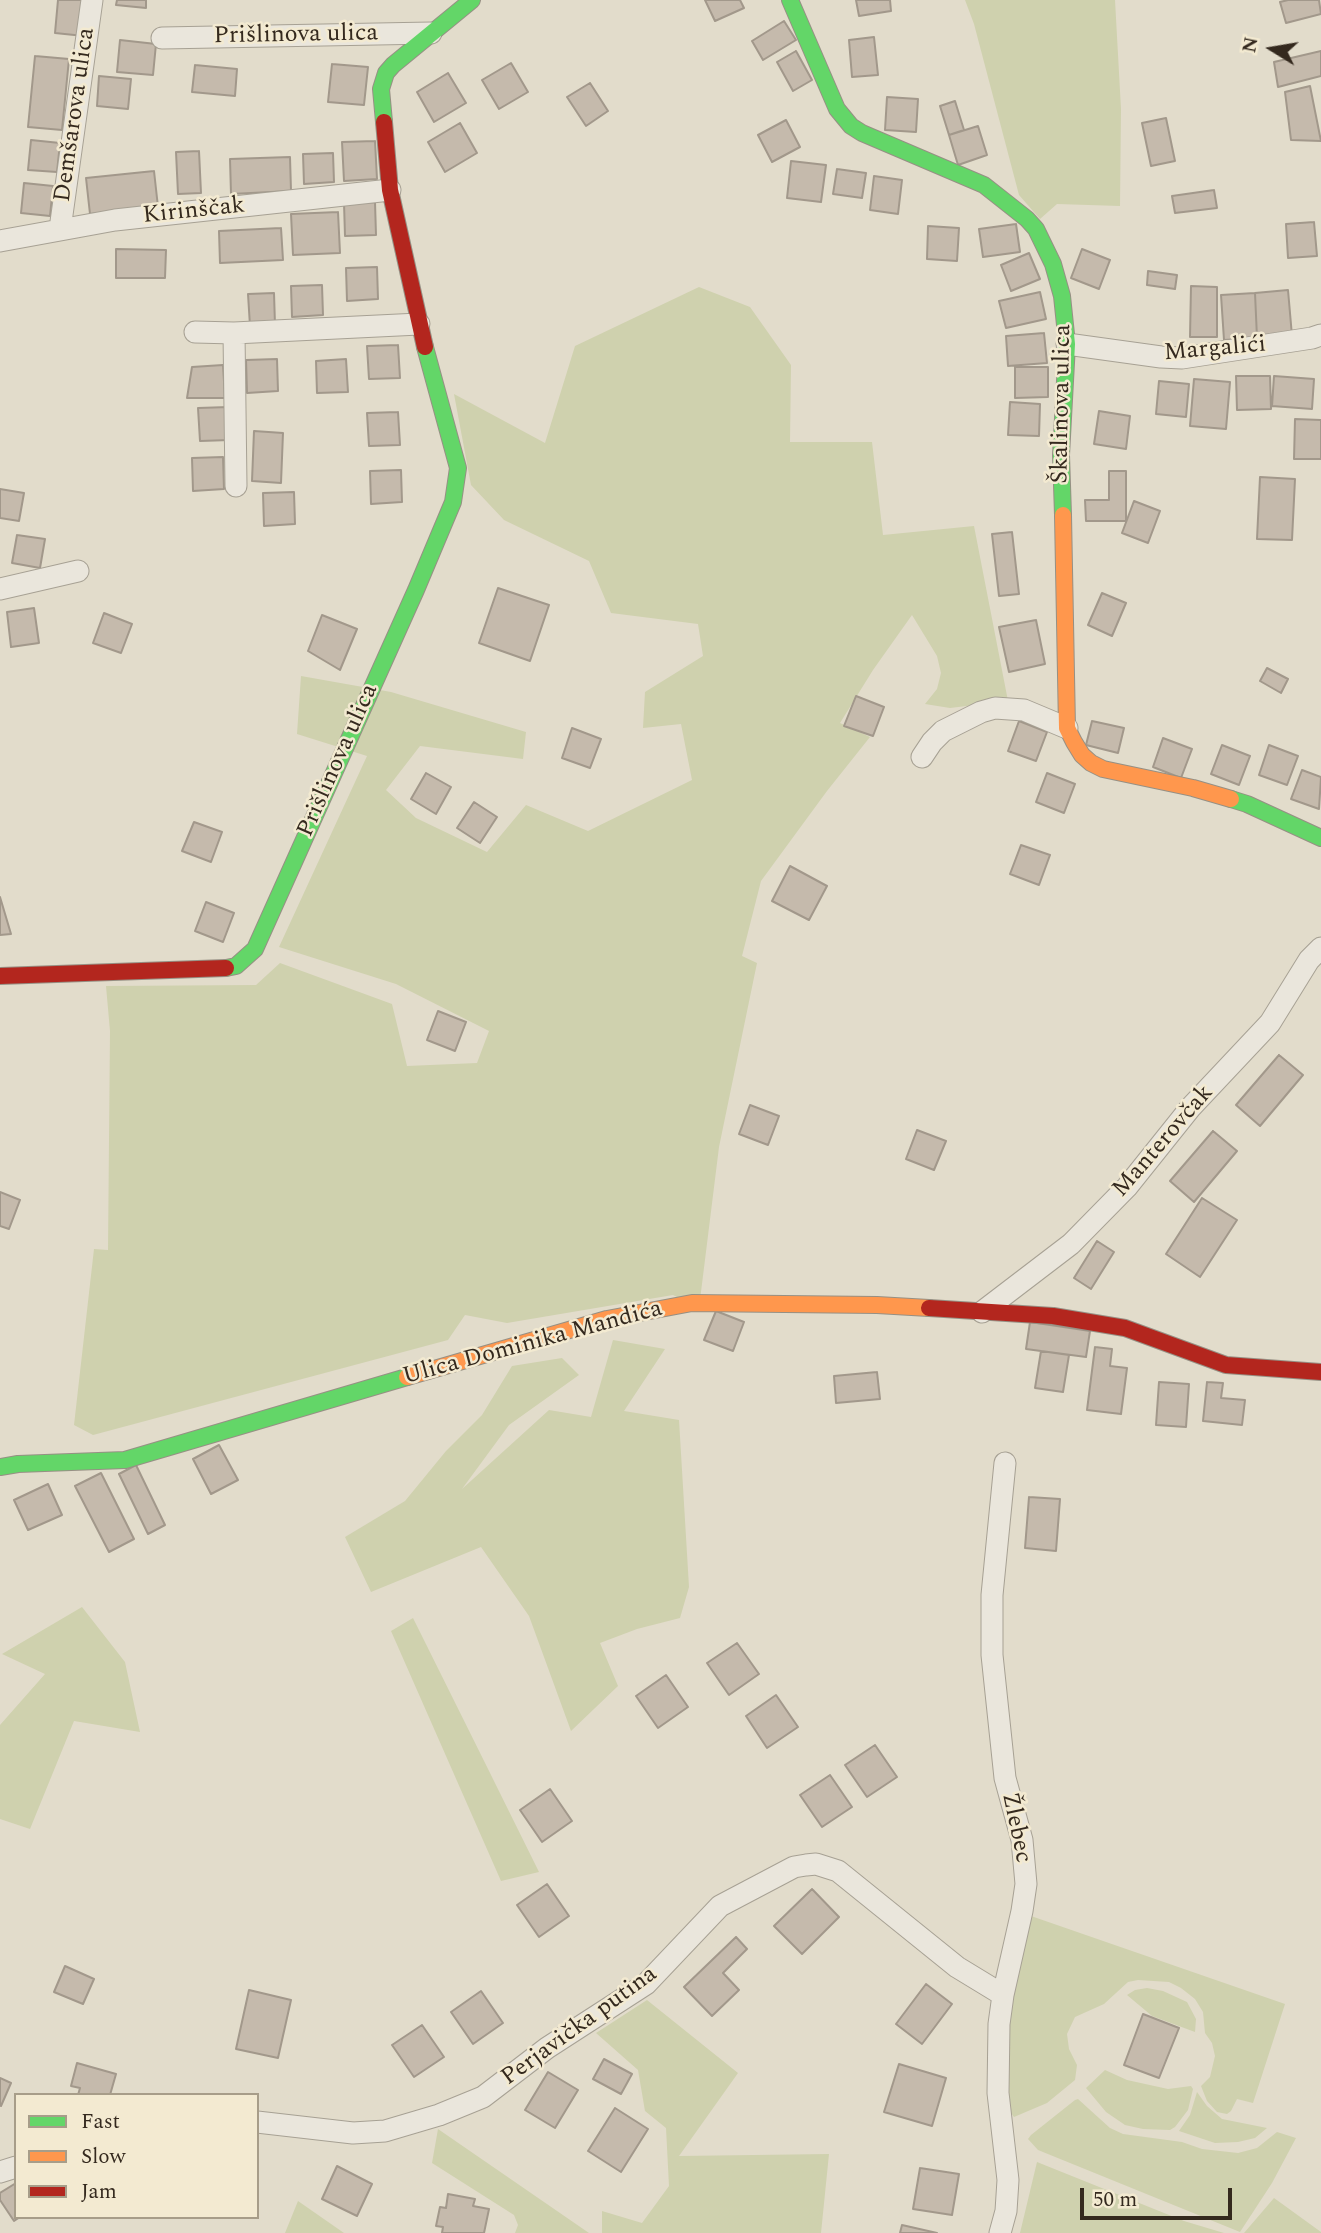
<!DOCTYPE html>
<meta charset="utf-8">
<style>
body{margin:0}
#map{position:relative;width:1321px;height:2233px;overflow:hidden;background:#e2dccb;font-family:Spectral,serif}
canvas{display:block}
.legend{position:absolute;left:14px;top:2093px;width:245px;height:126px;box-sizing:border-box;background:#f3ead1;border:2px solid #a79d89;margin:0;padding:9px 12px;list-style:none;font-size:21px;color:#34291e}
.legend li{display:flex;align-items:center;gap:14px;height:35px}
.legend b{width:35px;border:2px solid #a79d89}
.north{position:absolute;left:1237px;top:14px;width:70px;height:70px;-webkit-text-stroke:5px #f3ead1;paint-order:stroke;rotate:281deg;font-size:19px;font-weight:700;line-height:28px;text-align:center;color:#34291e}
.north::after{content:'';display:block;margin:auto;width:24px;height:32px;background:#34291e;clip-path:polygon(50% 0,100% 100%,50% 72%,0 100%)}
.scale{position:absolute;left:1080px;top:2188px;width:152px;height:32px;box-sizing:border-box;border:4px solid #34291e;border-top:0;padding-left:9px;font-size:21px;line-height:24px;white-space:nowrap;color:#34291e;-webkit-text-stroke:5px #f3ead1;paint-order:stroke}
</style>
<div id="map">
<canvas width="1321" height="2233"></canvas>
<ul class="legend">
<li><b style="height:9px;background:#63d668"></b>Fast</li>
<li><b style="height:9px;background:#ff974d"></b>Slow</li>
<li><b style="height:9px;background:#b3261e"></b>Jam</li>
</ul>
<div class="north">N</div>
<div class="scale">50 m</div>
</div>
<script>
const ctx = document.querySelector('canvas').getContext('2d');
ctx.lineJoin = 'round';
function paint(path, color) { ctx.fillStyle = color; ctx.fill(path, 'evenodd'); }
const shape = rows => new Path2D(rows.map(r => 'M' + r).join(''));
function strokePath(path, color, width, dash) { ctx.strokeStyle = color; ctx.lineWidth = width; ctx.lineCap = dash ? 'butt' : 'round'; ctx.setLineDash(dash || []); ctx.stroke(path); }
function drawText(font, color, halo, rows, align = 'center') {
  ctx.font = font + ' Spectral,serif'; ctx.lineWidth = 5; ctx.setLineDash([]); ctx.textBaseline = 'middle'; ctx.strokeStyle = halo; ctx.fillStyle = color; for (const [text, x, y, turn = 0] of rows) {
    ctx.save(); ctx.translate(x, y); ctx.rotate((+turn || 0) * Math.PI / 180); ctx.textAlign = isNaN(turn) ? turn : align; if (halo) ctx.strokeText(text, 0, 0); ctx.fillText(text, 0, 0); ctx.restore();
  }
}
const green = shape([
 [965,0,1115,0,1121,109,1120,206,1057,204,1040,219,1019,195,974,24],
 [699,287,750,307,791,365,790,442,872,442,883,535,974,526,1008,701,950,708,925,704,937,689,941,673,937,656,912,615,873,670,840,723,870,737,827,791,761,881,742,956,757,963,719,1147,699,1308,673,1295,507,1323,465,1315,448,1340,93,1435,74,1425,94,1249,108,1250,110,1031,106,986,256,985,280,963,392,1004,407,1066,477,1063,489,1031,396,984,279,947,367,756,297,734,301,676,391,692,526,732,523,759,420,746,386,790,416,818,487,852,526,805,588,831,692,780,681,724,643,728,645,692,703,656,698,624,611,613,589,561,504,520,471,485,454,394,545,443,575,346],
 [613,1340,665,1349,624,1411,679,1420,689,1587,680,1618,637,1629,600,1643,618,1686,571,1731,529,1616,481,1547,371,1592,345,1537,405,1501,446,1451,482,1415,512,1366,562,1358,579,1375,509,1425,462,1489,549,1410,591,1417],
 [82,1607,125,1662,140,1732,74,1721,30,1829,0,1819,0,1725,45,1674,2,1654],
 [413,1618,492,1777,539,1872,501,1881,391,1631],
 [1031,1916,1285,2004,1253,2103,1237,2099,1231,2111,1227,2114,1217,2112,1207,2101,1201,2086,1210,2077,1215,2056,1212,2043,1205,2033,1203,2012,1195,1999,1181,1988,1169,1982,1138,1980,1128,1982,1104,2004,1075,2017,1067,2034,1069,2049,1077,2065,1075,2080,1047,2103,1014,2117,1008,2109,1009,2027,1011,2002],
 [1147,1988,1163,1991,1187,2002,1196,2019,1195,2032,1152,2016,1127,1995,1135,1990],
 [647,2000,738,2073,679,2156,829,2154,821,2233,602,2233,602,2211,642,2223,669,2186,666,2128,645,2111,638,2070,596,2033],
 [1105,2070,1127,2080,1168,2089,1191,2086,1193,2089,1188,2110,1175,2127,1170,2130,1143,2129,1125,2125,1106,2112,1086,2088],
 [1197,2092,1207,2106,1222,2119,1267,2128,1255,2138,1238,2142,1215,2143,1179,2131,1190,2115],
 [1078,2099,1110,2128,1123,2134,1182,2142,1202,2149,1238,2153,1257,2148,1277,2132,1296,2138,1272,2183,1240,2232,1038,2150,1028,2139,1031,2135,1075,2100],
 [438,2129,589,2233,515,2233,518,2225,514,2215,432,2163],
 [1037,2162,1184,2221,1224,2233,1020,2233],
 [1274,2198,1321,2232,1321,2233,1244,2233],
 [298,2201,344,2233,285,2233]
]);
const building = shape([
 [58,0,87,0,84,36,55,33,58,0],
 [117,0,146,0,146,8,116,5,117,0],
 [705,0,740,0,744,8,715,21,705,0],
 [856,0,890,0,891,11,859,16,856,0],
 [1288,0,1319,0,1321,14,1286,23,1280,2,1288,0],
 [784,21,796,40,763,60,752,41,784,21],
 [874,37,878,75,852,77,849,40,874,37],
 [120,40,156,44,153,75,117,72,120,40],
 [796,51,812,80,793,91,777,62,796,51],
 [1321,51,1321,76,1278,87,1274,62,1321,51],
 [35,56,69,59,62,130,28,127,35,56],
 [511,63,528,92,499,109,482,80,511,63],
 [332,64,368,67,364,105,328,102,332,64],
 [195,65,237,69,235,96,192,92,195,65],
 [448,73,466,103,434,122,417,92,448,73],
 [99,76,131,79,128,109,97,106,99,76],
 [590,83,608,111,586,126,567,97,590,83],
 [1310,86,1321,141,1291,140,1285,92,1310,86],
 [887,97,918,99,916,132,885,130,887,97],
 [955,101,964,130,949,135,940,106,955,101],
 [1166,118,1175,161,1151,166,1142,123,1166,118],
 [786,120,800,147,772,162,758,135,786,120],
 [460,123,477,153,445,172,428,142,460,123],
 [978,126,987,155,958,165,949,135,978,126],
 [31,140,60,143,57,172,28,170,31,140],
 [375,141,377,179,344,181,342,142,375,141],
 [199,151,201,193,178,194,176,152,199,151],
 [333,153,334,182,304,184,303,154,333,153],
 [290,157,291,191,231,194,230,159,290,157],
 [791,161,826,165,821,202,787,198,791,161],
 [837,169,866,173,862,198,833,194,837,169],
 [154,171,158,207,90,214,86,178,154,171],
 [874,176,902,180,898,214,870,210,874,176],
 [24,183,53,186,50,216,21,213,24,183],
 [1214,190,1217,208,1175,213,1172,196,1214,190],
 [375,202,376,235,345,236,344,203,375,202],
 [338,212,340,253,293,255,291,214,338,212],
 [1314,222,1317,256,1288,258,1286,224,1314,222],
 [1016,224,1020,252,983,257,979,229,1016,224],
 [928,226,959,228,957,261,927,259,928,226],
 [281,228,283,260,220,263,219,231,281,228],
 [116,249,166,250,165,278,116,278,116,249],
 [1082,249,1110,260,1099,289,1071,278,1082,249],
 [1029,253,1040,279,1011,291,1001,265,1029,253],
 [377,267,378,299,347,301,346,268,377,267],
 [1148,271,1177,275,1175,289,1147,285,1148,271],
 [322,285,323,315,292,317,291,286,322,285],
 [1191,286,1217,287,1217,337,1190,337,1191,286],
 [1288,290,1292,336,1257,338,1255,293,1288,290],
 [1040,292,1046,319,1006,328,999,301,1040,292],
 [274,293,275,325,250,326,248,294,274,293],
 [1255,293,1257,338,1224,340,1221,295,1255,293],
 [1044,333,1047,363,1008,366,1006,336,1044,333],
 [398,345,400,378,369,379,367,346,398,345],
 [277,359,278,391,247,393,246,360,277,359],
 [346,359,348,392,317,393,316,361,346,359],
 [223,365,225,398,187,398,192,367,223,365],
 [1015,367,1048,367,1048,397,1015,398,1015,367],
 [1236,376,1270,376,1271,409,1237,410,1236,376],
 [1274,376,1314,379,1312,409,1272,406,1274,376],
 [1194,379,1230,382,1226,429,1190,426,1194,379],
 [1159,381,1189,384,1186,417,1156,414,1159,381],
 [1010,402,1040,404,1039,436,1008,435,1010,402],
 [229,407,230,440,200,441,198,408,229,407],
 [1099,411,1130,416,1126,449,1094,444,1099,411],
 [398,412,400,445,369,446,367,413,398,412],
 [1295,419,1321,420,1321,459,1294,459,1295,419],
 [254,431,283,433,281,483,252,481,254,431],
 [223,457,224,489,193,491,192,458,223,457],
 [401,470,402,502,371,504,370,471,401,470],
 [1109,471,1126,471,1126,521,1086,521,1085,500,1109,500,1109,471],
 [1260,477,1295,479,1292,540,1257,539,1260,477],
 [0,489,24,493,19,521,0,518,0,489],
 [294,492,295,524,264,526,263,493,294,492],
 [1134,501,1160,511,1148,543,1122,533,1134,501],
 [1012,532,1019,594,999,596,992,534,1012,532],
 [17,535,45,539,40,568,12,563,17,535],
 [498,588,549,605,530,661,479,643,498,588],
 [1102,593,1126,603,1112,636,1088,625,1102,593],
 [34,608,39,643,11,647,7,612,34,608],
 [104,613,132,624,121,653,93,643,104,613],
 [322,615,357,629,340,670,308,651,322,615],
 [1036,620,1045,664,1009,672,999,627,1036,620],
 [1267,668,1288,679,1281,693,1260,681,1267,668],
 [856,696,884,707,873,736,844,726,856,696],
 [1019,721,1047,732,1036,761,1008,751,1019,721],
 [1092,721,1124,728,1118,753,1086,745,1092,721],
 [572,728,601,739,590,768,562,758,572,728],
 [1163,738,1192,749,1181,778,1153,767,1163,738],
 [1222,745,1250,756,1239,785,1211,774,1222,745],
 [1269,745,1298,756,1287,785,1259,775,1269,745],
 [1302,770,1321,777,1319,809,1291,799,1302,770],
 [426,773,451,787,436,814,411,799,426,773],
 [1047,773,1075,784,1064,813,1036,802,1047,773],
 [474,802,497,817,480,843,457,828,474,802],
 [194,822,222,832,211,862,182,851,194,822],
 [1021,845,1050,855,1039,885,1010,874,1021,845],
 [790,866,827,886,809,920,772,901,790,866],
 [0,897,11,934,0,935,0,897],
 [206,902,234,913,223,942,195,931,206,902],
 [438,1011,466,1022,455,1051,427,1040,438,1011],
 [1279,1055,1303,1075,1260,1126,1236,1105,1279,1055],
 [750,1105,779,1116,768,1145,739,1134,750,1105],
 [917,1130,946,1141,934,1170,906,1159,917,1130],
 [1213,1131,1237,1151,1194,1202,1170,1181,1213,1131],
 [0,1192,20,1200,9,1229,0,1226,0,1192],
 [1202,1198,1237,1220,1200,1277,1166,1254,1202,1198],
 [1097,1241,1114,1252,1091,1289,1074,1278,1097,1241],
 [716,1311,744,1322,733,1351,704,1340,716,1311],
 [1030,1322,1090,1331,1086,1357,1026,1349,1030,1322],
 [1095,1347,1112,1349,1110,1366,1127,1368,1121,1414,1087,1410,1095,1347],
 [1041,1351,1069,1355,1063,1392,1035,1388,1041,1351],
 [877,1372,880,1399,836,1403,834,1376,877,1372],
 [1159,1382,1189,1384,1186,1427,1156,1425,1159,1382],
 [1207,1382,1223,1383,1221,1398,1245,1400,1242,1425,1203,1421,1207,1382],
 [219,1445,238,1480,211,1494,193,1459,219,1445],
 [136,1465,165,1525,148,1534,119,1474,136,1465],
 [101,1473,134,1539,109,1552,75,1486,101,1473],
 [48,1484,62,1515,28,1530,14,1500,48,1484],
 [1029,1497,1060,1499,1056,1551,1025,1548,1029,1497],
 [737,1643,759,1674,729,1695,707,1663,737,1643],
 [666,1675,688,1707,658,1728,636,1696,666,1675],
 [776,1695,798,1727,767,1748,746,1716,776,1695],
 [875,1745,897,1777,867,1797,845,1765,875,1745],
 [830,1775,852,1807,822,1827,800,1795,830,1775],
 [550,1789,572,1821,542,1842,520,1810,550,1789],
 [547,1884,569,1916,539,1937,517,1905,547,1884],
 [812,1889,839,1917,802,1954,774,1926,812,1889],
 [736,1937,747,1949,723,1973,739,1990,712,2016,684,1987,736,1937],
 [65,1966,94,1979,83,2004,54,1992,65,1966],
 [926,1984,952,2004,922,2044,896,2024,926,1984],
 [249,1990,291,2000,278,2058,236,2049,249,1990],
 [481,1991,503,2023,473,2044,451,2012,481,1991],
 [1143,2014,1179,2028,1159,2078,1124,2065,1143,2014],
 [422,2025,444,2057,414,2077,392,2045,422,2025],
 [604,2059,632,2074,621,2094,593,2079,604,2059],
 [77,2063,116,2074,110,2095,78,2095,80,2088,71,2086,77,2063],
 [899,2064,946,2078,932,2126,884,2112,899,2064],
 [548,2072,578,2090,555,2128,525,2110,548,2072],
 [0,2078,11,2083,1,2106,0,2105,0,2078],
 [615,2108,648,2129,621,2172,588,2151,615,2108],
 [337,2166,372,2184,357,2216,322,2199,337,2166],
 [920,2168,959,2174,952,2215,913,2209,920,2168],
 [16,2183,16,2217,20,2217,14,2221,0,2200,0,2193,16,2183],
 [448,2194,475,2199,473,2206,489,2209,484,2233,442,2233,443,2227,436,2226,440,2207,446,2208,448,2194],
 [902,2225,937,2233,900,2233,902,2225]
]);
const street = shape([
 [162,38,431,33],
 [60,229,92,0],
 [0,241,115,220,390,190],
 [195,332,234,333,419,324],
 [234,333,236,486],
 [1067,344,1161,357,1182,358,1312,338,1321,335],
 [0,589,78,571],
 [922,757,932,742,943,731,981,712,995,708,1024,710,1067,728],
 [982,1312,1071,1244,1127,1187,1191,1107,1270,1023,1309,960,1321,948],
 [257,2122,353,2133,385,2131,439,2115,483,2097,547,2048,646,1984,720,1906,794,1867,806,1865,816,1864,838,1871,957,1967,1003,1995],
 [0,2172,16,2167],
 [1000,2233,1006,2211,1008,2180,998,2093,999,2024,1003,1995,1022,1911,1026,1884,1022,1840,1005,1778,992,1655,992,1595,1005,1463]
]);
const fast = shape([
 [790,0,837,109,851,126,862,133,984,185,1027,219,1036,229,1053,264,1062,296,1067,344,1061,455,1063,515],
 [384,122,381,89,386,73,393,65,472,0],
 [1231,799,1247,804,1321,838],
 [226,968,236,966,255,949,416,590,453,502,458,468,425,347],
 [0,1467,18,1464,125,1460,407,1377]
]);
const slow = shape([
 [1063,515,1067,728,1074,742,1082,755,1091,763,1103,769,1193,788,1231,799],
 [407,1377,607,1319,692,1303,877,1305,929,1308]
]);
const jam = shape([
 [384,122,390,190,425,347],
 [0,976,226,968],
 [929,1308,1053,1316,1125,1328,1226,1365,1321,1372]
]);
const streetNames = [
 ["Prišlinova ulica",296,36,-1],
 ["Demšarova ulica",76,115,-82],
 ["Kirinščak",194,212,-6],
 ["Margalići",1215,350,-5],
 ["Škalinova ulica",1063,404,-89],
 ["Prišlinova ulica",339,761,-66],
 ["Manterovčak",1164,1142,-49],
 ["Ulica Dominika Mandića",533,1344,-15],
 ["Žlebec",1015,1828,78],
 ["Perjavička putina",580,2027,-36]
];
paint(green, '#cfd1ae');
paint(building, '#c5baac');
strokePath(building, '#a2988b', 2);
strokePath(street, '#a7a194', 23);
strokePath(fast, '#969084', 18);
strokePath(slow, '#969084', 18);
strokePath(jam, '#969084', 18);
strokePath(street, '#eae6dc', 21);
strokePath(fast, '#63d668', 16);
strokePath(slow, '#ff974d', 16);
strokePath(jam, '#b3261e', 16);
drawText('24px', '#34291e', '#f3ead1', streetNames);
</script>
